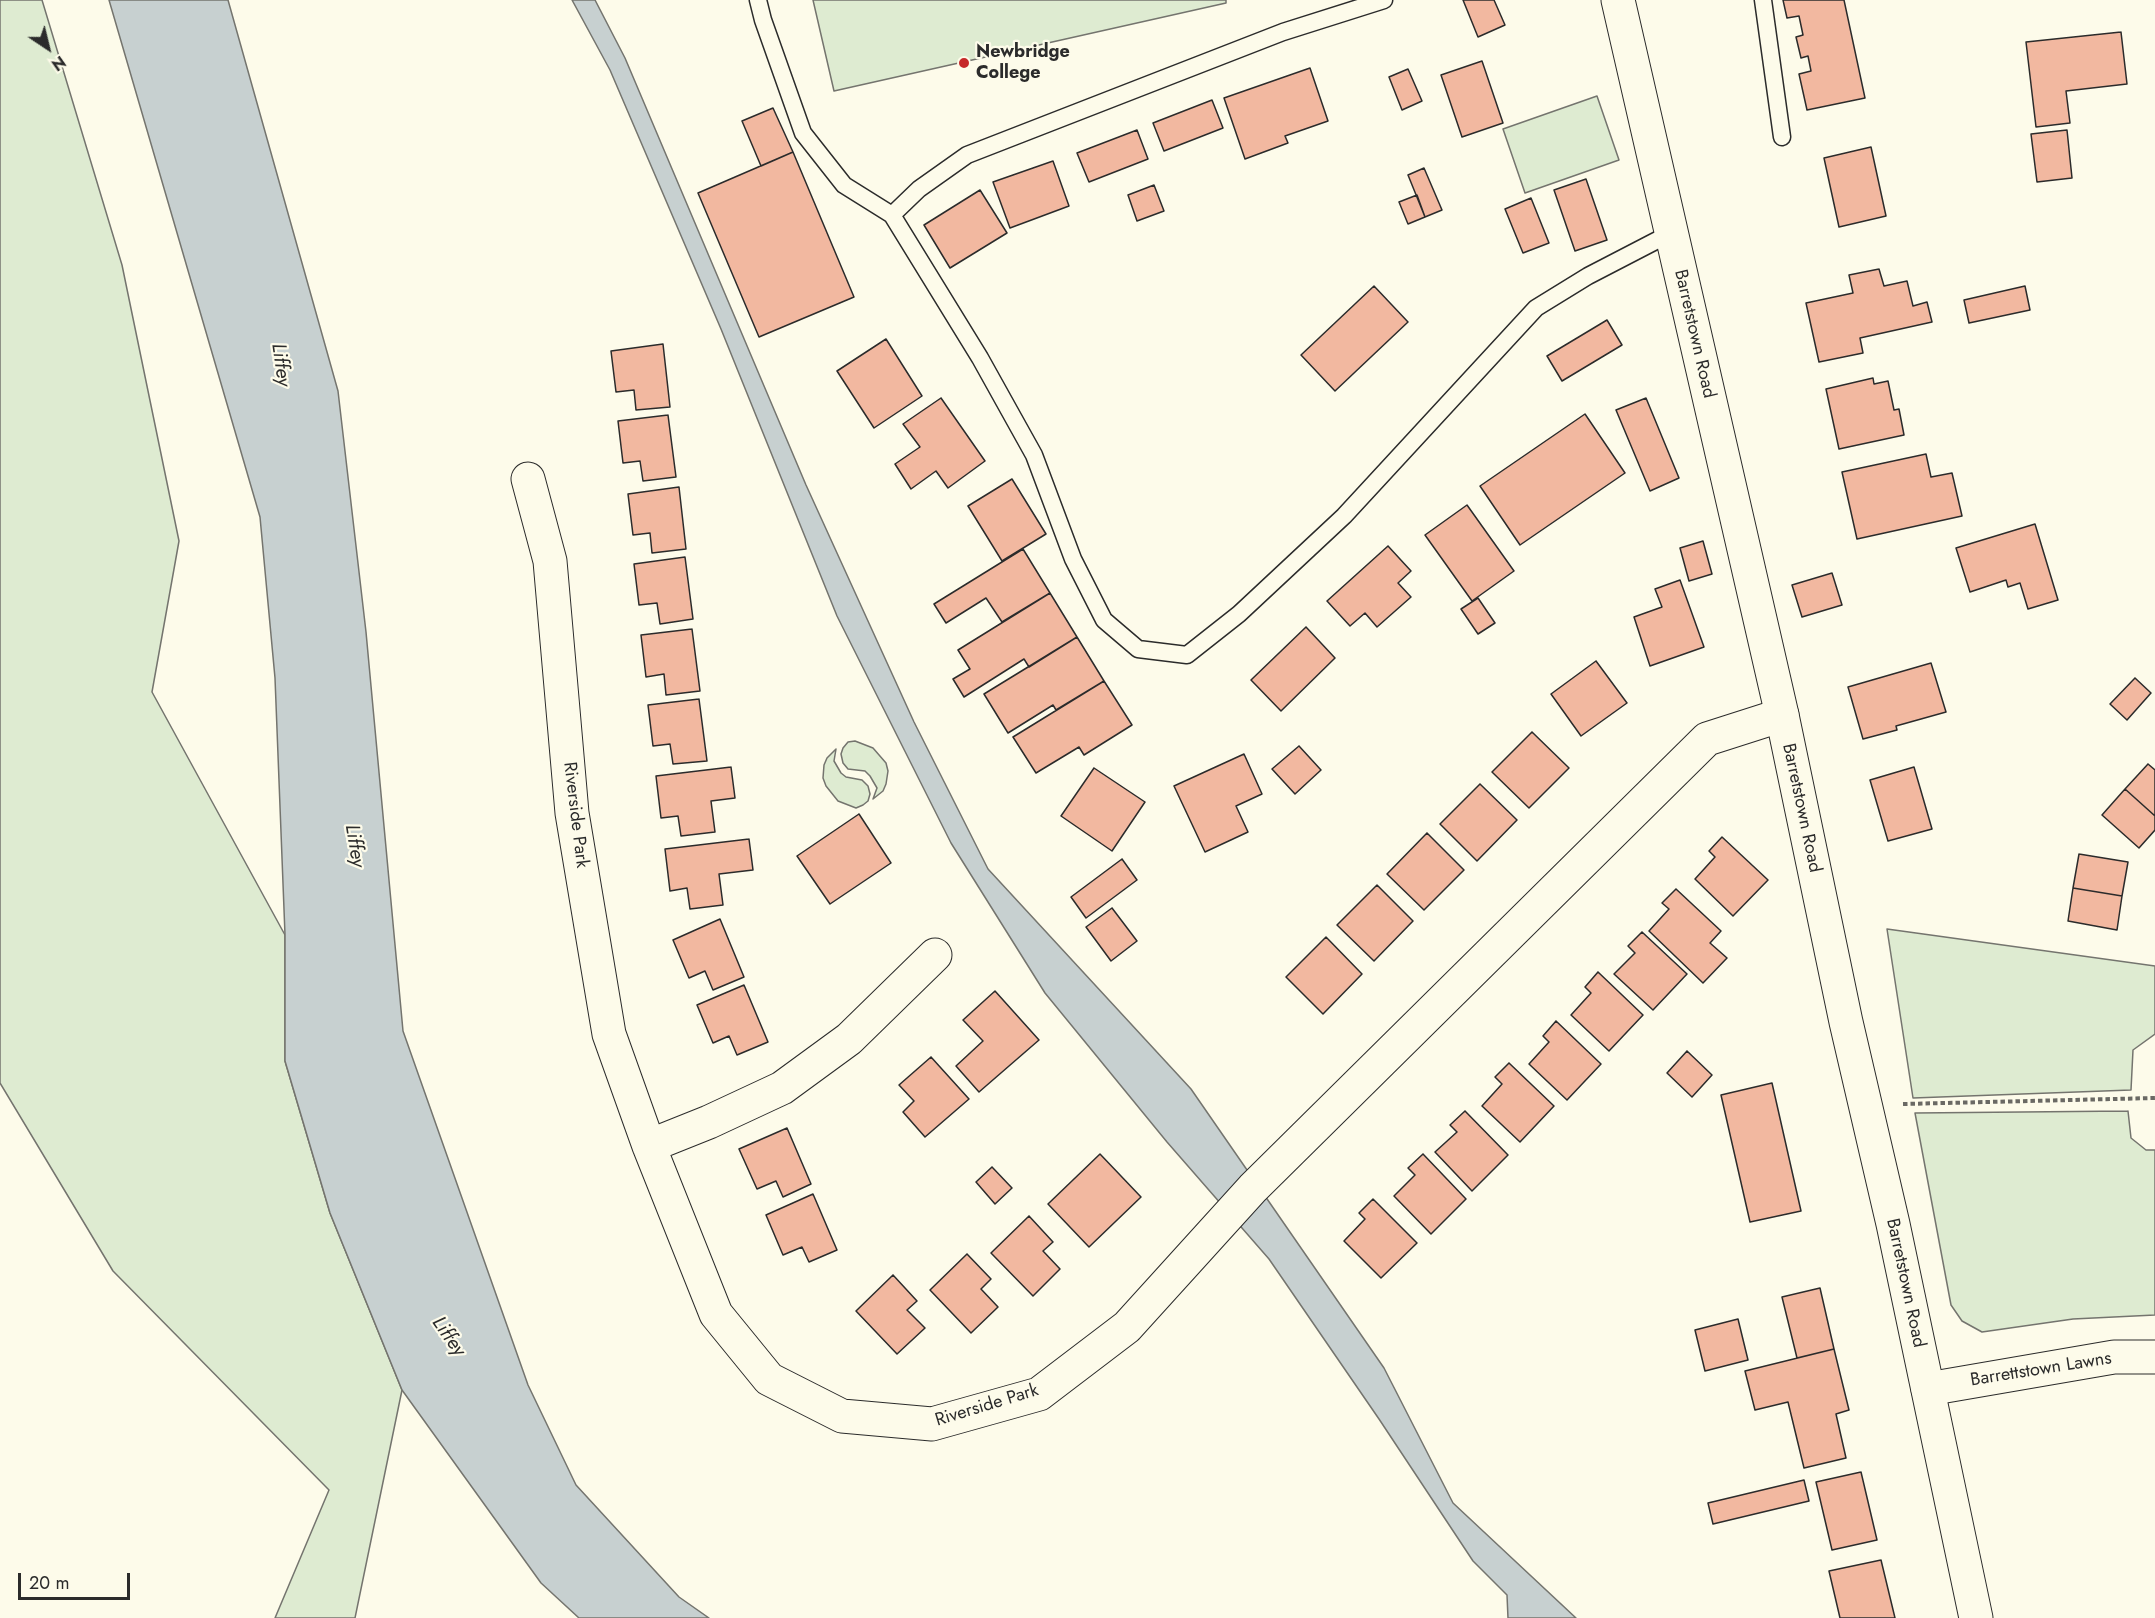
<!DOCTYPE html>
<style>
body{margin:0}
#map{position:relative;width:2155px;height:1618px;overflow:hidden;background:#fdfbea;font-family:Jost,sans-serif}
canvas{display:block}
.north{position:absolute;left:18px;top:18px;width:60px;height:60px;-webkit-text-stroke:4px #fdfbea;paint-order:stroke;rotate:145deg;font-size:16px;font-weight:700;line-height:24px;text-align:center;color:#2b2b2b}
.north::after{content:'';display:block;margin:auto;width:21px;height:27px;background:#2b2b2b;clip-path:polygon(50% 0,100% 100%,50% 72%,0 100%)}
.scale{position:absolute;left:18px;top:1573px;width:112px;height:27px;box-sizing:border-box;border:3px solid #2b2b2b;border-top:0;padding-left:8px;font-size:18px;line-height:21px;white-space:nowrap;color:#2b2b2b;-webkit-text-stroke:4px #fdfbea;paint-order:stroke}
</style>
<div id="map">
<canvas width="2155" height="1618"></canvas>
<div class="north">N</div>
<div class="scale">20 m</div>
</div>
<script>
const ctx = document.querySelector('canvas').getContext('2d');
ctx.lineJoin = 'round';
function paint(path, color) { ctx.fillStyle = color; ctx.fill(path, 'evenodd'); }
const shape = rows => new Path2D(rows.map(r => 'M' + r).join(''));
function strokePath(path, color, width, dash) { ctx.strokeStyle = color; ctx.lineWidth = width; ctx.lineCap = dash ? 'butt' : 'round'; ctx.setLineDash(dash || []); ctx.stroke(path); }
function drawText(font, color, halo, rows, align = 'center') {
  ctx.font = font + ' Jost,sans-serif'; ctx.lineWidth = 4.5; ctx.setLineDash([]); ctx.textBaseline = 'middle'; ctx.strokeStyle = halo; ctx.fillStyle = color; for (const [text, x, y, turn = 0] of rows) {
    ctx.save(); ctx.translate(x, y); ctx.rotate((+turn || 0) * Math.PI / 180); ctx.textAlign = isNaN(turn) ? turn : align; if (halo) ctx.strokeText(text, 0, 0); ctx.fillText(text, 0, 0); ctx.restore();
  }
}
const green = shape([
 [0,0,42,0,122,265,179,541,152,692,285,935,285,1061,330,1213,402,1390,355,1618,275,1618,329,1490,113,1271,0,1083,0,0],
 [813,0,1226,0,1226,3,834,91,813,0],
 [1597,96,1619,160,1525,193,1503,129,1597,96],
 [855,741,873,748,886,763,888,771,886,784,883,791,873,799,877,788,870,776,865,771,848,769,843,763,841,754,843,748,848,742,855,741],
 [836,749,834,761,841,773,846,777,862,780,868,786,870,794,868,801,863,805,856,808,838,801,826,786,823,778,824,765,827,758,836,749],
 [1887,929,2155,966,2155,1034,2133,1050,2131,1090,1913,1098,1887,929],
 [2128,1111,2131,1138,2146,1150,2155,1150,2155,1315,2073,1319,1982,1332,1962,1321,1951,1305,1915,1113,2128,1111]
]);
const water = shape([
 [109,0,228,0,338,391,366,632,403,1031,528,1385,576,1485,679,1597,709,1618,579,1618,541,1583,402,1390,330,1213,285,1061,285,935,275,678,260,517,109,0],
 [572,0,595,0,625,58,806,485,914,722,988,869,1191,1089,1384,1368,1453,1503,1576,1618,1508,1618,1507,1595,1473,1561,1379,1419,1269,1259,1167,1142,1045,993,951,843,837,616,721,329,610,70,572,0]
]);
const building = shape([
 [1463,0,1494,0,1505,25,1478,37,1463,0],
 [1783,0,1844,0,1865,98,1807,110,1799,74,1811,71,1808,56,1801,58,1796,37,1803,35,1799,16,1787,18,1783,0],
 [2121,32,2127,84,2066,91,2070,123,2036,127,2026,42,2121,32],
 [1482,61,1503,123,1462,137,1441,75,1482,61],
 [1310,68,1328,121,1285,136,1288,143,1245,159,1224,98,1310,68],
 [1408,69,1422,101,1402,110,1389,77,1408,69],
 [1212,100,1223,128,1164,151,1153,123,1212,100],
 [773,108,793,152,761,166,742,121,773,108],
 [1137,130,1148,159,1089,182,1077,153,1137,130],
 [2067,130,2072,178,2037,182,2031,134,2067,130],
 [1871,147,1886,216,1839,227,1824,158,1871,147],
 [793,152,854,297,759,337,698,193,793,152],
 [1053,161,1069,206,1010,228,993,182,1053,161],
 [1424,168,1442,210,1425,217,1408,175,1424,168],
 [1586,179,1607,240,1575,251,1554,190,1586,179],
 [1154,185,1164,211,1137,221,1128,195,1154,185],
 [980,190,1007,233,950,268,924,225,980,190],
 [1417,195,1425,217,1408,224,1399,202,1417,195],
 [1531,198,1549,243,1523,253,1505,209,1531,198],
 [1879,269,1884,286,1907,281,1913,306,1927,302,1932,322,1860,338,1863,353,1819,362,1806,303,1853,293,1849,275,1879,269],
 [1374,286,1408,322,1335,391,1301,355,1374,286],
 [2025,286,2030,310,1969,323,1964,300,2025,286],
 [1607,320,1622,345,1562,381,1547,356,1607,320],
 [886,339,922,396,874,428,837,371,886,339],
 [663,344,670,407,636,410,634,390,616,392,611,351,663,344],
 [1873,378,1874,384,1888,381,1894,410,1899,409,1904,435,1839,449,1826,389,1873,378],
 [941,398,985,461,948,488,936,471,911,489,895,464,920,447,903,424,941,398],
 [1646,398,1679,478,1650,491,1616,410,1646,398],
 [1585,414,1625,473,1520,545,1480,486,1585,414],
 [668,415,676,477,643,481,640,461,623,463,618,421,668,415],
 [1926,454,1931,477,1952,473,1962,516,1857,539,1842,472,1926,454],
 [1012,479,1046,534,1002,561,968,506,1012,479],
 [679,487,686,549,652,553,650,533,633,535,628,494,679,487],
 [1467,505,1514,571,1472,601,1425,535,1467,505],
 [2035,524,2058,600,2028,609,2020,583,2008,587,2006,580,1970,592,1956,548,2035,524],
 [1703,541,1712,574,1689,581,1680,548,1703,541],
 [1388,546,1411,571,1398,583,1411,597,1377,627,1365,613,1350,626,1327,601,1388,546],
 [1023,549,1050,593,1002,622,986,598,946,623,934,604,1023,549],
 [685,557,693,619,660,624,657,603,639,605,634,564,685,557],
 [1832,573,1842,605,1802,617,1792,585,1832,573],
 [1680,580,1704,647,1650,666,1634,617,1662,607,1655,589,1680,580],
 [1050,593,1077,637,1029,667,1024,659,964,697,953,679,970,669,958,650,1050,593],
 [1478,598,1495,623,1478,634,1461,609,1478,598],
 [1306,627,1335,658,1281,711,1251,680,1306,627],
 [692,629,700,691,666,695,664,674,646,677,641,635,692,629],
 [1077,637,1104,681,1056,710,1053,705,1008,733,984,694,1077,637],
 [1596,661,1627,703,1581,736,1551,694,1596,661],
 [1931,663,1946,712,1896,726,1897,730,1863,739,1848,687,1931,663],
 [2135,678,2151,693,2127,720,2110,704,2135,678],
 [1104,681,1132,725,1084,755,1079,747,1036,773,1013,737,1104,681],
 [699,699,707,761,673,764,670,744,653,746,648,705,699,699],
 [1532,732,1569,768,1529,808,1492,772,1532,732],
 [1299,746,1321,770,1295,794,1272,769,1299,746],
 [1244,754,1262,794,1236,806,1248,832,1205,852,1174,786,1244,754],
 [2148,764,2155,770,2155,816,2125,789,2148,764],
 [731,767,735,798,711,801,715,832,681,836,678,816,661,818,656,776,731,767],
 [1914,767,1932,829,1888,841,1870,780,1914,767],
 [1094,768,1145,802,1112,851,1061,816,1094,768],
 [1480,784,1517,820,1477,861,1440,824,1480,784],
 [2125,789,2155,816,2155,830,2139,848,2102,815,2125,789],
 [859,814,891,863,830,904,797,856,859,814],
 [1427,833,1464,870,1424,910,1387,874,1427,833],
 [1722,837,1768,880,1733,916,1695,879,1715,857,1709,851,1722,837],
 [749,839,753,870,719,874,723,905,690,909,687,888,670,891,665,849,749,839],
 [2079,854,2128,862,2122,896,2073,888,2079,854],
 [1122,859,1137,880,1086,918,1071,897,1122,859],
 [1377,885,1413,921,1374,961,1337,925,1377,885],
 [2073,888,2122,896,2117,930,2068,921,2073,888],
 [1676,889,1721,931,1710,943,1727,958,1703,983,1649,931,1669,909,1662,903,1676,889],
 [1112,908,1137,941,1111,961,1086,927,1112,908],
 [720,919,744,977,713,990,705,971,689,978,673,940,720,919],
 [1642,932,1687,974,1653,1010,1614,974,1635,953,1628,946,1642,932],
 [1326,937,1362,974,1323,1014,1286,977,1326,937],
 [1598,972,1643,1015,1609,1051,1571,1015,1591,993,1585,987,1598,972],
 [744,985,768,1042,737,1055,729,1036,713,1043,697,1005,744,985],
 [995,991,1039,1040,979,1092,956,1066,983,1041,963,1020,995,991],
 [1556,1021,1601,1064,1567,1100,1529,1064,1549,1042,1543,1036,1556,1021],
 [1687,1051,1712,1075,1692,1097,1667,1073,1687,1051],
 [931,1057,969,1099,925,1137,903,1112,914,1101,899,1085,931,1057],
 [1509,1063,1554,1106,1520,1142,1482,1106,1502,1084,1495,1077,1509,1063],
 [1772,1083,1801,1211,1750,1222,1721,1095,1772,1083],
 [1465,1111,1508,1155,1472,1191,1435,1152,1457,1132,1450,1125,1465,1111],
 [787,1128,811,1184,783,1197,776,1181,757,1189,739,1149,787,1128],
 [1100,1154,1141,1197,1089,1247,1048,1204,1100,1154],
 [1423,1154,1466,1199,1431,1234,1394,1196,1415,1175,1408,1168,1423,1154],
 [992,1167,1012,1188,995,1204,976,1182,992,1167],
 [813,1194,837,1250,809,1262,802,1247,783,1255,766,1215,813,1194],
 [1373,1199,1417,1243,1381,1278,1344,1241,1365,1219,1359,1213,1373,1199],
 [1029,1216,1053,1242,1043,1251,1060,1269,1033,1296,991,1253,1029,1216],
 [967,1254,991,1279,981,1289,998,1307,971,1333,930,1290,967,1254],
 [893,1275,917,1301,907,1310,925,1328,897,1354,856,1311,893,1275],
 [1820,1288,1834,1349,1797,1358,1782,1297,1820,1288],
 [1738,1319,1748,1360,1705,1371,1695,1330,1738,1319],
 [1834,1349,1849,1410,1836,1414,1846,1458,1804,1468,1788,1402,1755,1410,1745,1371,1834,1349],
 [1861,1472,1877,1540,1832,1550,1816,1482,1861,1472],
 [1804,1480,1809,1501,1713,1524,1708,1503,1804,1480],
 [1881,1560,1895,1618,1840,1618,1829,1571,1881,1560]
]);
const path = shape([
 [1903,1104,2155,1098]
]);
const lane = shape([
 [758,0,763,20,803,133,844,185,892,215],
 [1384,0,1283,32,967,155,919,189,892,215,980,358,1034,455,1073,559,1104,620,1138,649,1187,655,1239,614,1344,516,1536,308,1588,276,1671,233],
 [1763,0,1782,137]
]);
const street = shape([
 [528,479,550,561,572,813,609,1034,649,1146,716,1314,769,1379,842,1416,932,1424,1039,1394,1127,1327,1253,1188,1707,739,1782,715],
 [649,1146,709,1122,782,1088,849,1039,935,955],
 [1928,1389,2114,1357,2155,1357]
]);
const secondary = shape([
 [1618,0,1782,715,1846,1022,1893,1224,1976,1618]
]);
const markers = [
 [964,63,6,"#c62828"]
];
const poiNames = [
 ["Newbridge",976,53],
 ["College",976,74]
];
const streetNames = [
 ["Barretstown Road",1694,334,77],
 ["Barretstown Road",1801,808,78],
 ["Riverside Park",575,815,83],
 ["Barretstown Road",1905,1283,78],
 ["Barrettstown Lawns",2041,1370,-9],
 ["Riverside Park",987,1406,-17]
];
const waterNames = [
 ["Liffey",280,365,82],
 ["Liffey",354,846,81],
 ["Liffey",448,1337,55]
];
paint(green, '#deebd1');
strokePath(green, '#74746e', 1.5);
paint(water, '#c7d0d0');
strokePath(water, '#74746e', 1.5);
paint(building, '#f2b8a0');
strokePath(building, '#2b2b2b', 1.5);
strokePath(lane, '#2b2b2b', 19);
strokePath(street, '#2b2b2b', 35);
strokePath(secondary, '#2b2b2b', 35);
strokePath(path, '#6a6964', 4, [4.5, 3]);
strokePath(lane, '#fdfbea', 16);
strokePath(street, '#fdfbea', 33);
strokePath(secondary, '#fdfbea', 33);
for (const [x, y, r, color] of markers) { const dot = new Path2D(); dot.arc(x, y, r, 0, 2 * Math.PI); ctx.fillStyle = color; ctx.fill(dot); strokePath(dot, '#fdfbea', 2); }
drawText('bold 18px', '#2b2b2b', '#fdfbea', poiNames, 'left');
drawText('18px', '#2b2b2b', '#fdfbea', streetNames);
drawText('italic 20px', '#2b2b2b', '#fdfbea', waterNames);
</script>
